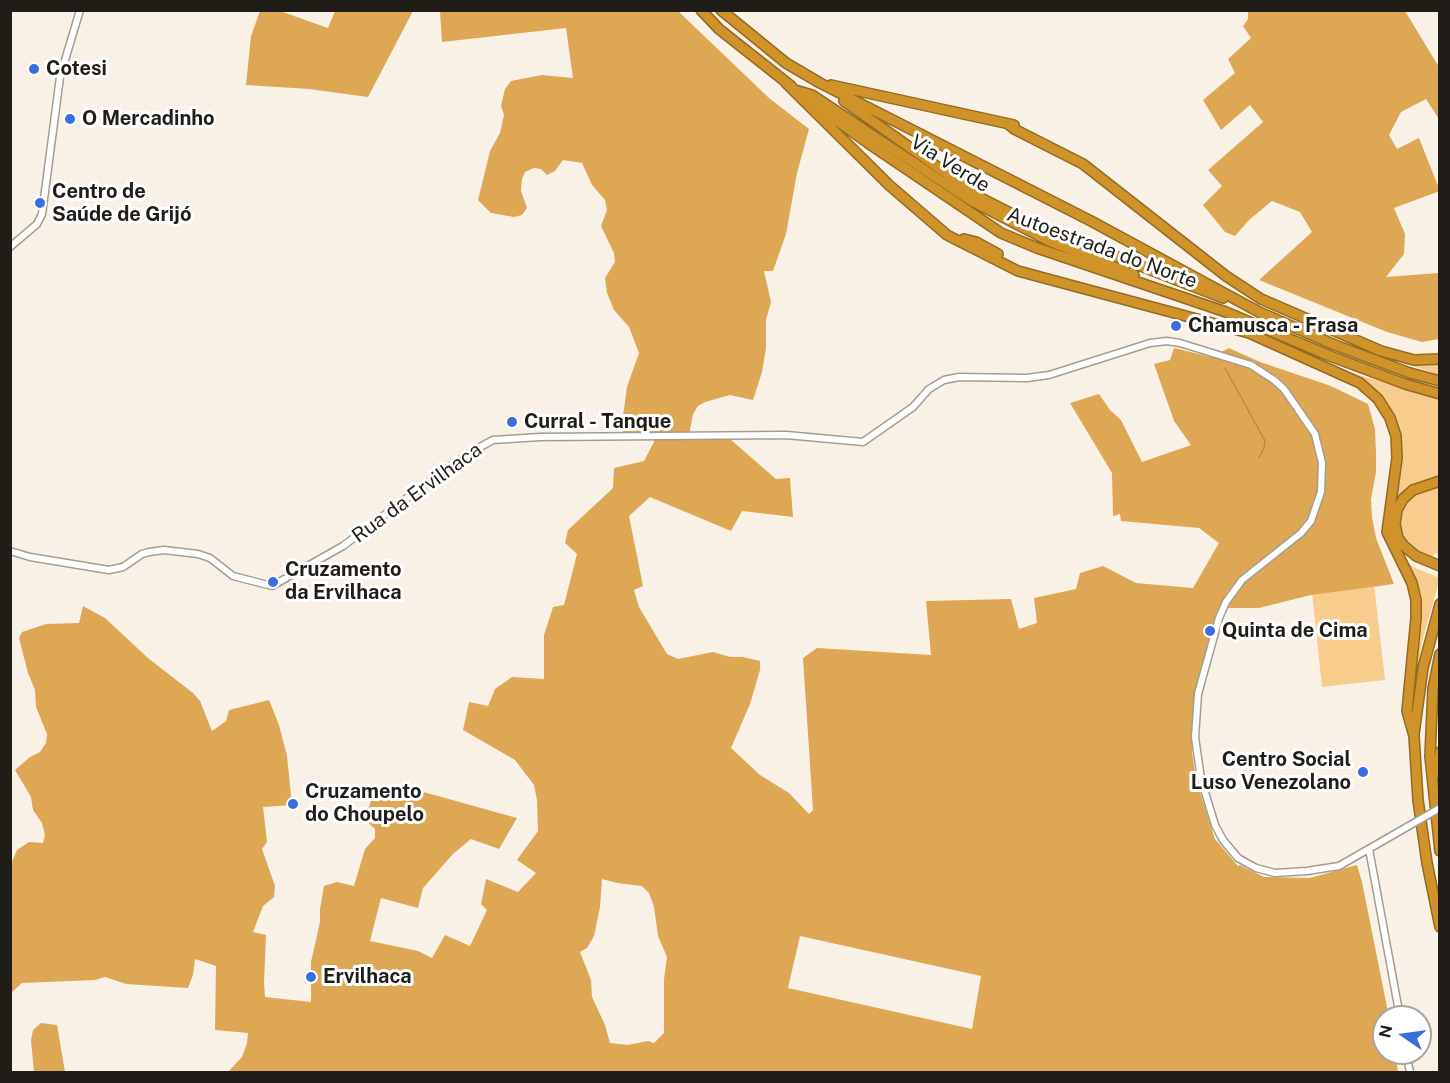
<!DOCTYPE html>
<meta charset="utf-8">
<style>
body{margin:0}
#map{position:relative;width:1450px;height:1083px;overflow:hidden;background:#faf1e6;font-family:"Public Sans",sans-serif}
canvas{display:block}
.frame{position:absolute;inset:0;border:12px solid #201d19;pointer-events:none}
.north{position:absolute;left:1372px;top:1005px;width:60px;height:60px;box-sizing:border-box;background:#fff;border:2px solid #a6a5a3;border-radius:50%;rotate:283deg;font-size:16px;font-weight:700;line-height:24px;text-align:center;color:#201d19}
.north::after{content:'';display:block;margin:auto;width:21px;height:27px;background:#376fde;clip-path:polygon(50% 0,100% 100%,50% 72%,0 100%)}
</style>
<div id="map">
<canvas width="1450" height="1083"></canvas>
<div class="frame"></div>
<div class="north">N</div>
</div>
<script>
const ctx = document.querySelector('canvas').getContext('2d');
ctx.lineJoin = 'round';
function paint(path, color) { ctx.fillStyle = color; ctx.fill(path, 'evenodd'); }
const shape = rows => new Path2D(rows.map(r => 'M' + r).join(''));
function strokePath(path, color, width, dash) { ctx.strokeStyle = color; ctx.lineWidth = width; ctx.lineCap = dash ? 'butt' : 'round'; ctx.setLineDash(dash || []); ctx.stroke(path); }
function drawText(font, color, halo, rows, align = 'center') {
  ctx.font = font + ' "Public Sans",sans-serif'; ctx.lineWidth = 6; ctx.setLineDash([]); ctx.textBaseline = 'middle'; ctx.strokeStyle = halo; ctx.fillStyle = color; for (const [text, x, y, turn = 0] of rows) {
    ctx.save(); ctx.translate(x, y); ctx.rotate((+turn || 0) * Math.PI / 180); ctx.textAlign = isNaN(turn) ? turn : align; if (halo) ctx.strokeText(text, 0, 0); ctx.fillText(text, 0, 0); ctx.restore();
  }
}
const green = shape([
 [1402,363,1439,365,1439,375,1416,367],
 [1348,372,1439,398,1439,477,1421,481,1410,487,1393,510,1400,467,1401,449,1398,429,1363,382],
 [1439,485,1439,555,1435,553,1431,559,1419,554,1403,539,1399,520,1402,506,1411,497],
 [1406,562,1415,568,1440,578,1422,642,1412,705,1410,705,1417,637],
 [1374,585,1385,680,1322,687,1312,592]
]);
const forest = shape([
 [260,11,280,11,328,28,335,11,413,11,368,97,309,89,246,85,251,36],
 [440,11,678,11,769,98,809,129,797,173,786,234,773,271,764,271,771,302,766,320,766,348,762,372,753,400,730,395,705,402,698,406,693,414,690,430,692,438,730,439,776,479,790,478,793,517,742,511,731,531,650,497,629,516,643,586,634,590,639,607,667,654,678,659,713,652,730,657,743,657,760,661,760,670,750,704,731,748,760,775,789,793,809,814,813,810,803,658,817,648,931,655,926,601,1011,599,1019,629,1037,623,1034,598,1076,589,1080,573,1103,566,1136,583,1193,588,1219,543,1199,528,1121,521,1120,514,1113,516,1112,473,1070,403,1099,394,1110,410,1121,420,1142,462,1191,445,1174,421,1154,364,1170,360,1174,348,1211,357,1229,348,1260,362,1331,386,1368,404,1375,429,1376,453,1376,472,1371,499,1372,517,1376,538,1394,584,1311,595,1259,608,1228,608,1218,631,1201,700,1192,752,1196,780,1215,839,1238,866,1240,865,1264,877,1310,878,1357,865,1362,882,1389,1017,1384,1017,1384,1053,1395,1053,1398,1072,228,1072,242,1057,247,1043,248,1033,215,1030,216,966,195,959,193,975,188,988,126,984,105,977,95,980,22,983,11,993,11,864,17,850,29,842,43,843,45,835,42,823,33,810,31,797,15,770,30,757,40,752,46,743,47,734,36,707,35,690,28,673,19,638,22,632,46,624,79,623,83,606,105,618,148,658,193,693,200,701,212,731,226,721,229,710,269,700,279,725,287,756,292,805,263,807,267,842,262,849,275,886,274,897,263,906,253,932,266,935,264,983,265,997,311,1002,311,962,320,922,320,909,324,886,337,882,354,886,365,849,375,838,375,829,365,820,373,794,420,791,517,818,499,849,471,839,453,854,423,888,418,908,381,898,370,941,418,951,432,958,445,935,470,946,487,910,481,904,486,879,518,892,536,873,517,860,538,831,537,800,534,785,515,760,463,730,469,702,488,706,495,689,512,677,544,679,544,635,553,607,564,605,577,554,565,543,568,530,613,488,614,468,644,461,654,442,653,434,640,436,621,431,627,387,639,353,629,327,614,310,607,293,605,278,615,262,614,253,601,226,607,210,605,200,592,185,582,163,563,160,555,171,547,175,541,169,534,168,525,172,522,179,521,191,527,208,522,215,514,217,491,213,478,200,490,151,500,133,504,115,501,106,505,89,511,81,542,75,573,78,566,28,442,42],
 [602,879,617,883,642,886,649,893,654,907,658,936,667,957,664,979,664,1033,654,1043,648,1041,628,1045,610,1043,605,1025,592,997,591,980,580,952,587,948,594,936,600,907],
 [800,936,981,976,972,1029,788,988],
 [1248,11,1405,11,1439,67,1439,119,1426,99,1401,112,1389,135,1397,149,1419,138,1440,191,1394,208,1405,234,1404,254,1386,277,1439,273,1439,339,1422,342,1387,332,1259,280,1312,232,1300,212,1272,201,1249,220,1235,236,1225,232,1203,205,1222,186,1208,170,1263,122,1250,105,1221,130,1203,100,1235,73,1228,59,1251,38,1243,26,1248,19],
 [41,1023,57,1025,65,1072,34,1072,31,1040,33,1030]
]);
const stream = shape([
 [1225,368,1265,441,1264,448,1259,458]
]);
const minor = shape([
 [10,247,37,224,42,214,60,77,80,10],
 [10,551,30,557,109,570,123,567,142,554,149,552,164,550,198,554,210,558,233,576,272,586,343,546,431,480,471,452,493,440,540,437,786,435,863,442,913,407,929,389,944,380,959,377,1027,378,1049,375,1150,343,1167,341,1180,343,1251,365,1274,380,1284,389,1315,434,1322,463,1321,492,1311,521,1301,533,1242,580,1226,602,1219,618,1198,694,1195,737,1201,779,1215,825,1223,840,1238,858,1256,868,1275,873,1307,871,1339,866,1393,835],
 [1369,849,1400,1017],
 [1406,1053,1410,1072]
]);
const highway = shape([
 [701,10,719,29,791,86],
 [721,10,786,63,820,83,1091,221,1259,312,1335,345,1410,373,1440,381],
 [786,83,889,185,947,235,1018,271,1249,333,1360,383,1378,399,1390,418,1396,436,1397,458,1387,532,1412,583,1416,600,1416,618,1407,711,1414,736,1418,800,1427,863,1440,927],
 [831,85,1014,125],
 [795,90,812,95,970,200,1049,241,1134,275],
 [844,101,983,199,1030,223,1223,298],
 [811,102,868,143,1001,233,1037,248,1226,312,1330,356,1405,384,1440,394],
 [1008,124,1014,129,1083,164,1226,276,1261,299,1381,351,1414,360,1440,359],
 [964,239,976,242,998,254],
 [1440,481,1413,490,1403,499,1397,510,1395,524,1398,538,1404,546,1416,556,1440,566],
 [1440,654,1433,689,1430,756,1440,851],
 [1414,734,1423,668,1440,604],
 [1436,773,1440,752]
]);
const minorBridge = shape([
 [1393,835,1440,808]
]);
const markers = [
 [34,69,6,"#376fde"],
 [70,119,6,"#376fde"],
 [40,203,6,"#376fde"],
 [1176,326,6,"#376fde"],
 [512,422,6,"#376fde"],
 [273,582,6,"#376fde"],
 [1210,631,6,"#376fde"],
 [1363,772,6,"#376fde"],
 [293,804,6,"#376fde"],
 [311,977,6,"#376fde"]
];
const poiNames = [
 ["Cotesi",46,69],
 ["O Mercadinho",82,119],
 ["Centro de",52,192],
 ["Saúde de Grijó",52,215],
 ["Chamusca - Frasa",1188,326],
 ["Curral - Tanque",524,422],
 ["Cruzamento",285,570],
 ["da Ervilhaca",285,593],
 ["Quinta de Cima",1222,631],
 ["Centro Social",1351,760,"right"],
 ["Luso Venezolano",1351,783,"right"],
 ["Cruzamento",305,792],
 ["do Choupelo",305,815],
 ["Ervilhaca",323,977]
];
const streetNames = [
 ["Via Verde",950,164,32],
 ["Autoestrada do Norte",1102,248,20],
 ["Rua da Ervilhaca",417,493,-36]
];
paint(green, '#f7cc8c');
paint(forest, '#dda753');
strokePath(stream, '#bf8b34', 1.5);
strokePath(minor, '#a59d92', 9);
strokePath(highway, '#926a24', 12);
strokePath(minor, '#fff', 6);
strokePath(highway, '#cf932a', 9);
strokePath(minorBridge, '#a59d92', 9, []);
strokePath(minorBridge, '#fff', 6);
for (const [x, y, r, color] of markers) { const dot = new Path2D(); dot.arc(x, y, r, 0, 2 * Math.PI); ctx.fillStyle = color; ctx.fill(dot); strokePath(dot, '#fff', 2); }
drawText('bold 20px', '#201d19', '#fff', poiNames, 'left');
drawText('20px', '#201d19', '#fff', streetNames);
</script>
